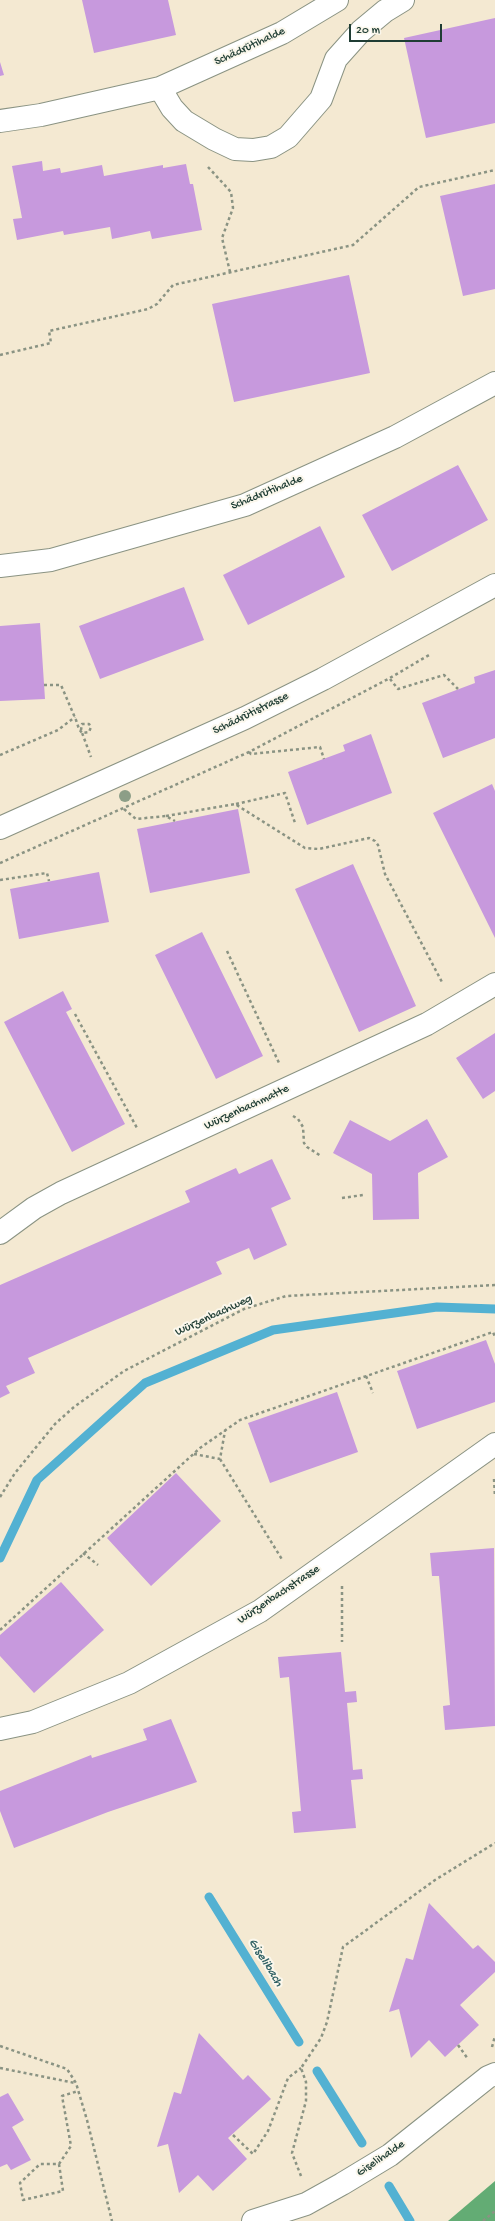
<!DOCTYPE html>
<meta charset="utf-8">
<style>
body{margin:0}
#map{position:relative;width:495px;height:2221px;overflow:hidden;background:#f4e9d2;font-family:"Gochi Hand",sans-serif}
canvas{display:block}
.scale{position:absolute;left:349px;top:24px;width:93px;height:18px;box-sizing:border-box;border:2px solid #1f3d34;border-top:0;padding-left:5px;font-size:12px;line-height:14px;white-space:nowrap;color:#1f3d34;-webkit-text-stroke:3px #fbf7ec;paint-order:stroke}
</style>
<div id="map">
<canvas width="495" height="2221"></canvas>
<div class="scale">20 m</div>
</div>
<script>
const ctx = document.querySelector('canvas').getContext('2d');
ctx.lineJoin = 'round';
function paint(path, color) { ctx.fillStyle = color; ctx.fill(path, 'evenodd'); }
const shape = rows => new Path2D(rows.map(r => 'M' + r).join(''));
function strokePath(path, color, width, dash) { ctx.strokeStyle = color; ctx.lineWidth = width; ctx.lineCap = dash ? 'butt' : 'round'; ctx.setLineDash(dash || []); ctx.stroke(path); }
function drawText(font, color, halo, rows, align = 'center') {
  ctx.font = font + ' "Gochi Hand",sans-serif'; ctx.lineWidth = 4; ctx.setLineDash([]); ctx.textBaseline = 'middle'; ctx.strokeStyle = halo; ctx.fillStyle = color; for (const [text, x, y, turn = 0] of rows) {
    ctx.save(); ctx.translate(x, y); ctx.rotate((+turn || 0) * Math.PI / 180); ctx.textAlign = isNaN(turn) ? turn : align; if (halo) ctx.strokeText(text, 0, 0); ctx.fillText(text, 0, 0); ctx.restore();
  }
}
const forest = shape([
 [495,2181,495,2221,448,2221]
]);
const stream = shape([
 [0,1558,37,1480,145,1383,273,1330,437,1307,495,1309],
 [209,1897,299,2042],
 [317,2071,362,2143],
 [389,2186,410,2221]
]);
const building = shape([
 [82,0,168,0,176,35,94,53],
 [495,18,495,123,426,138,404,38],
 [0,62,4,75,0,76],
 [42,161,43,171,60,168,61,173,102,165,104,176,163,165,163,168,186,164,190,184,193,184,202,230,152,239,150,231,112,239,110,227,64,235,63,231,17,240,13,219,22,218,12,166],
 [495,184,495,289,463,296,440,196],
 [349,275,370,373,234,402,212,304],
 [458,465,488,520,392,571,362,515],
 [320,526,345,577,248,625,223,575],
 [184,587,204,640,100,679,79,626],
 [40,623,45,699,0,701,0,626],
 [495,670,495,738,443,758,422,703,475,683,474,677],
 [371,734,392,793,307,825,288,772,345,751,343,745],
 [492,784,495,791,495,938,433,813],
 [238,809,250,873,150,893,137,829],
 [353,864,416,1006,359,1032,295,889],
 [99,872,109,922,19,939,10,889],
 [202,932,263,1056,216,1079,155,955],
 [63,991,72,1009,66,1012,125,1124,72,1152,4,1022],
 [495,1033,495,1091,483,1099,456,1058],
 [427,1119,448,1157,418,1173,419,1219,373,1220,372,1174,333,1153,350,1120,390,1141],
 [272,1159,291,1199,271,1208,287,1245,254,1260,249,1248,216,1262,222,1274,28,1358,35,1373,6,1386,10,1393,0,1398,0,1285,190,1202,185,1191,236,1168,239,1174],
 [486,1340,495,1364,495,1402,417,1429,397,1371],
 [337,1392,358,1452,270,1483,248,1423],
 [176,1473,221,1521,151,1586,107,1538],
 [494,1548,495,1726,445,1730,443,1706,450,1705,439,1576,432,1576,430,1553],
 [61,1582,104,1630,34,1693,0,1656,0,1635],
 [341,1652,345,1692,356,1691,357,1702,347,1703,353,1770,362,1769,363,1779,351,1780,356,1828,294,1833,292,1812,301,1811,289,1677,280,1678,278,1657],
 [171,1719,197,1782,108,1812,14,1848,0,1811,0,1791,91,1755,92,1758,147,1740,143,1729],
 [429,1903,473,1949,478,1945,495,1962,495,1972,460,2005,479,2025,445,2057,429,2040,411,2058,399,2009,389,2012,406,1958,413,1960],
 [199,2033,243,2080,248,2075,271,2099,228,2138,247,2159,213,2191,198,2175,179,2193,168,2144,157,2147,174,2092,181,2094],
 [8,2093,24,2120,12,2127,31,2160,11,2170,7,2164,0,2167,0,2097]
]);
const path = shape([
 [208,167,231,192,233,208,222,238,230,272],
 [0,355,51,343,49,331,148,309,157,304,173,285,353,245,419,187,495,170],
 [390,679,398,689,444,675,458,689],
 [44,685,61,685,76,720,79,729,82,733,89,732,91,727,89,724,82,724,81,730,91,757],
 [249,752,251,754,320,747,324,759],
 [0,755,58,730,75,717],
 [236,804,285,793,295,823],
 [124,809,136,819,166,816,175,821],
 [166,816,235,804,305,848,319,849,369,838,375,841,378,845,385,874,443,984],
 [0,863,249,752,390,678,429,655],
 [0,880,47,873,49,881],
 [227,951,279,1063],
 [75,1014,137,1128],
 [293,1116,298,1119,303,1127,304,1143,307,1147,321,1156],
 [342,1198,363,1195],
 [366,1376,373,1393],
 [194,1454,220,1459,225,1431],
 [220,1459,283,1561],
 [494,1479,495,1497],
 [0,1497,15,1473,55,1424,74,1407,124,1371,244,1309,286,1296,495,1285],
 [83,1553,98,1565],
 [342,1586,342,1642],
 [0,1630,200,1448,240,1420,493,1332,495,1337],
 [458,2045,468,2059],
 [0,2046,67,2069,76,2083,87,2120,112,2221],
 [492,2047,495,2036],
 [0,2068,75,2083],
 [233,2135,253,2154,268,2131,288,2078,301,2068],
 [59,2164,63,2191,23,2200,20,2183,40,2164,59,2164,71,2146,62,2096,78,2091],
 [301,2176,292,2153,306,2101,306,2082,301,2068,321,2038,327,2022,343,1947,435,1880,495,1843],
 [483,2221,495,2211]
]);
const street = shape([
 [160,88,172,108,184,121,214,139,235,149,253,150,271,147,288,137,321,99,336,59,361,31,385,11,403,0],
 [0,121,41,115,160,88,282,33,337,0],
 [0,566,51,560,245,505,395,437,495,383],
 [0,1233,34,1208,61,1193,427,1024,495,984],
 [0,1729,33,1722,129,1683,260,1611,495,1444],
 [253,2221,306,2204,342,2184,390,2155,488,2077,495,2074]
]);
const secondary = shape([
 [0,828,245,718,323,679,495,585]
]);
const trees = [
 [125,796]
];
const streetNames = [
 ["Schädrütihalde",250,47,-25],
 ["Schädrütihalde",267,493,-22],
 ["Schädrütistrasse",251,714,-26],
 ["Würzenbachmatte",247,1108,-25],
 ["Würzenbachweg",214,1316,-25],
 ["Würzenbachstrasse",279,1595,-34],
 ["Giselihalde",381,2159,-34]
];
const waterNames = [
 ["Giselibach",265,1963,58]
];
paint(forest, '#63ac74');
strokePath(stream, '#53b1d2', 9);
paint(building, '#c799dd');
strokePath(street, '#8a9383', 24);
strokePath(secondary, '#8a9383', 24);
strokePath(path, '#8a9383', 2.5, [3, 3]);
strokePath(street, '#fff', 22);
strokePath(secondary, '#fff', 22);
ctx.fillStyle = '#8c9e87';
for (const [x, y] of trees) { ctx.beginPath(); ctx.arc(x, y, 6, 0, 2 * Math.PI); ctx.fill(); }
drawText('12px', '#1f3d34', '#fbf7ec', streetNames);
drawText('italic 13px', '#2f6063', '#fbf7ec', waterNames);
</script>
